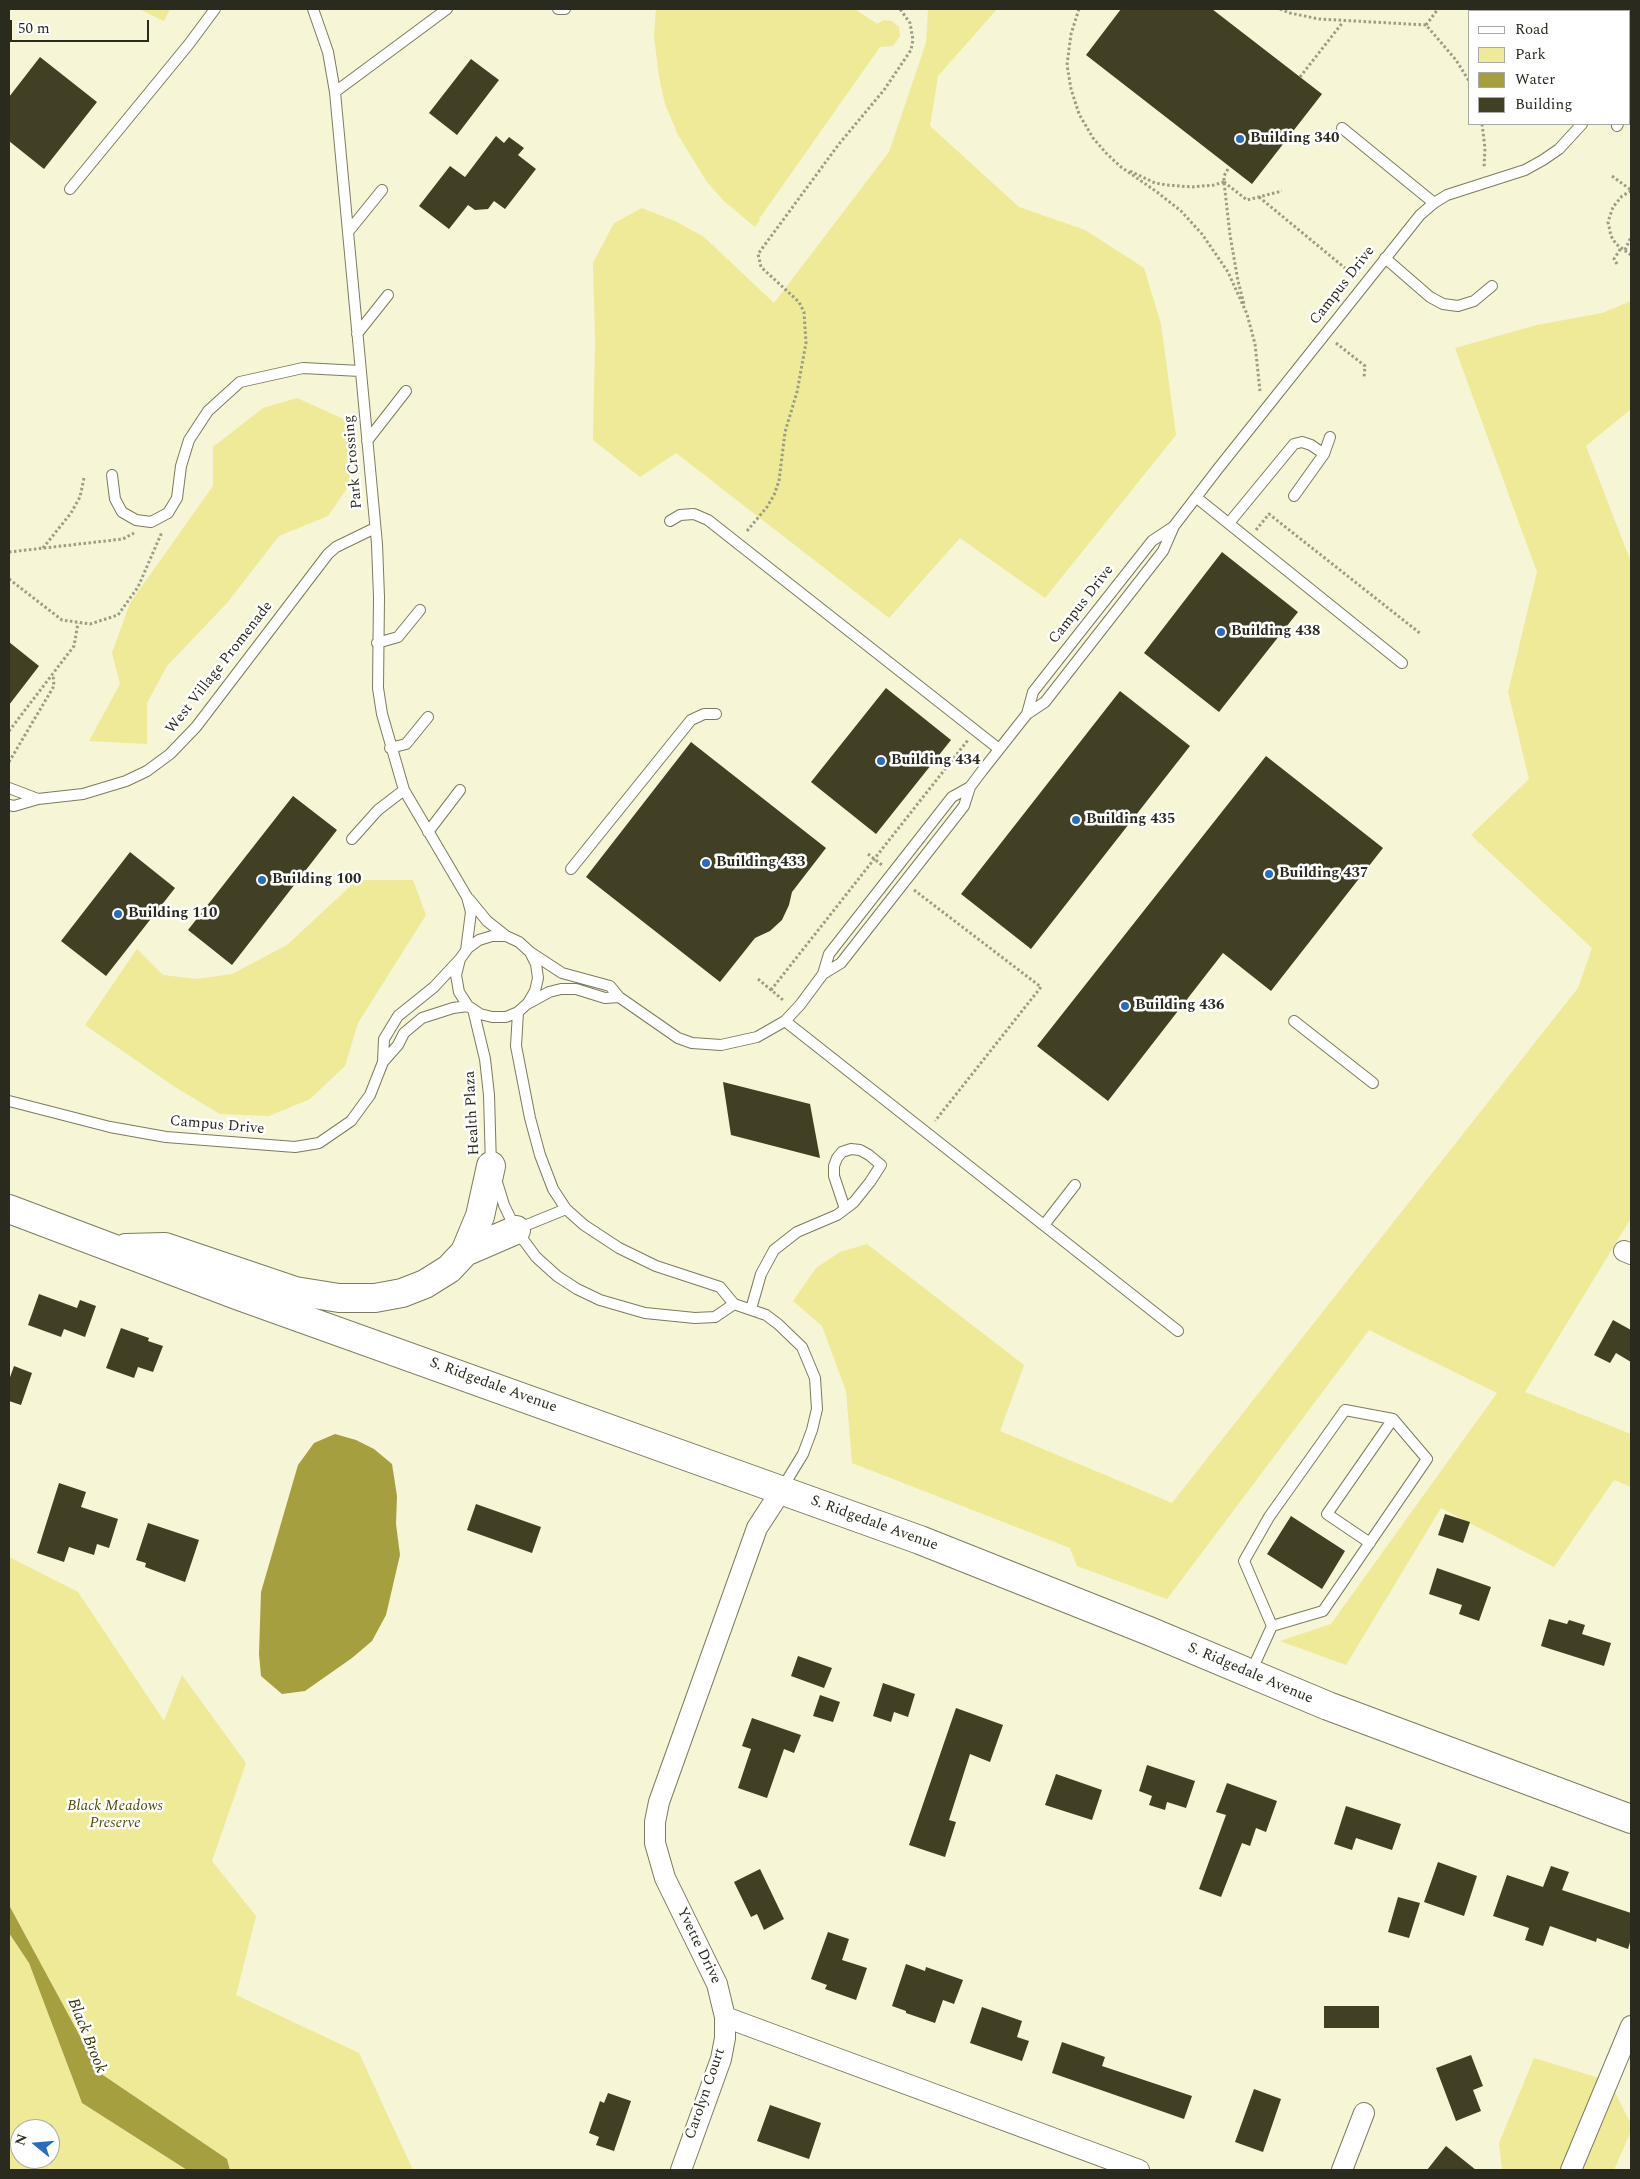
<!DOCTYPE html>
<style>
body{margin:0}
#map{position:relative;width:1640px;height:2179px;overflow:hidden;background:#f6f5d5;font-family:Spectral,serif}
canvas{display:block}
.frame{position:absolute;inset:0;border:10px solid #2b2a1e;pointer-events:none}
.legend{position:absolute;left:1468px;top:10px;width:162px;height:115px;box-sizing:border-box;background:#fff;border:1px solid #aaaaa5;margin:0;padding:6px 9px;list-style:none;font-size:15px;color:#2b2a1e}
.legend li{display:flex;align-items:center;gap:10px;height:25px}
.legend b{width:25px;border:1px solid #aaaaa5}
.north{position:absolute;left:10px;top:2119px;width:50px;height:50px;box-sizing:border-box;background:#fff;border:1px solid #aaaaa5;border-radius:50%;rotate:287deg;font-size:14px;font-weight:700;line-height:20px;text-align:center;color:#2b2a1e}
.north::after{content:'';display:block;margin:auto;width:18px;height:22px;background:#296cbd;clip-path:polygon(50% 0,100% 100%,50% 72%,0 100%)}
.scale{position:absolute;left:10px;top:20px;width:139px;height:22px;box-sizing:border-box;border:2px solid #2b2a1e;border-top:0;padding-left:6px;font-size:15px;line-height:18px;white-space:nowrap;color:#2b2a1e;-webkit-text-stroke:4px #fff;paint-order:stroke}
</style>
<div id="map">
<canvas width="1640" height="2179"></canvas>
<div class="frame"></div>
<ul class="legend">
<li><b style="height:6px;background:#fff"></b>Road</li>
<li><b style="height:14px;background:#eeea97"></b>Park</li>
<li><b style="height:14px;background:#a59f40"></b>Water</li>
<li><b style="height:14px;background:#414025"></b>Building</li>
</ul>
<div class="north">N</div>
<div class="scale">50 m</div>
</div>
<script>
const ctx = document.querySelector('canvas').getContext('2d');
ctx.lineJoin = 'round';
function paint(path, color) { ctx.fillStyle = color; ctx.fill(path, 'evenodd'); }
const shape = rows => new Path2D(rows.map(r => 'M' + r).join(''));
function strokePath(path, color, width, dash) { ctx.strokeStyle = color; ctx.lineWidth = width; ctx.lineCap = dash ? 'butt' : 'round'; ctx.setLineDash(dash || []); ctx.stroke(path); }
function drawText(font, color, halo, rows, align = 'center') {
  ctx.font = font + ' Spectral,serif'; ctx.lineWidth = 5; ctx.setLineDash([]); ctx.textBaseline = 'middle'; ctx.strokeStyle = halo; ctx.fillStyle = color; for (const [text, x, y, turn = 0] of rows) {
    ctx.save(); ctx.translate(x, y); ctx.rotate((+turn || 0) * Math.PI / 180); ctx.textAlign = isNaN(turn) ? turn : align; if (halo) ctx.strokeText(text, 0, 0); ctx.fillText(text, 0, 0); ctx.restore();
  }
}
const green = shape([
 [139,9,170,9,164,21],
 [656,9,855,9,877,24,884,20,892,21,899,27,900,36,893,46,880,47,759,219,760,220,755,227,724,201,707,182,678,135,665,104,659,77,654,36],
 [928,9,997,9,938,76,930,126,1019,207,1085,230,1144,268,1161,324,1176,435,1045,598,960,538,889,618,676,453,640,477,593,440,595,341,593,263,614,223,642,208,677,222,704,237,774,303,889,152,926,43],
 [1631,301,1631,409,1586,446,1631,562,1631,1218,1525,1392,1631,1434,1631,1487,1614,1480,1554,1567,1441,1508,1346,1665,1280,1641,1331,1624,1497,1393,1369,1330,1167,1599,1077,1566,1070,1548,852,1463,846,1391,822,1326,793,1301,816,1268,840,1252,867,1244,1024,1365,1000,1431,1172,1503,1578,988,1592,948,1471,835,1529,779,1508,692,1537,572,1455,348,1537,325,1602,313],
 [297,398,350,422,350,484,328,516,279,536,227,603,167,666,147,703,147,744,89,741,120,684,112,653,130,603,213,486,213,447,263,408],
 [357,880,413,880,426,915,358,1023,345,1066,310,1099,269,1116,220,1114,175,1087,85,1025,137,949,163,975,197,979,232,974,287,945],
 [9,1557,78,1592,164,1721,182,1675,246,1763,212,1861,256,1916,236,1995,359,2053,413,2170,230,2170,227,2159,100,2073,9,1905],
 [9,1933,29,1963,82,2103,187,2170,9,2170],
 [20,2129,50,2129,50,2159,20,2159],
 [1534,2058,1609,2081,1631,2124,1631,2131,1614,2170,1502,2170,1499,2143]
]);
const water = shape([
 [335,1434,356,1440,374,1449,392,1464,397,1496,396,1524,400,1555,386,1615,372,1641,352,1658,305,1691,282,1694,261,1676,259,1654,261,1592,298,1465,314,1443],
 [9,1905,100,2073,227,2159,230,2170,187,2170,82,2103,29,1963,9,1933]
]);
const building = shape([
 [1121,9,1212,9,1322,94,1252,184,1086,55],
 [40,57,97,102,44,169,9,141,9,97],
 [471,59,499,80,457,135,429,113],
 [496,136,504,143,509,137,524,148,518,155,536,169,505,209,494,201,488,209,475,210,468,205,449,229,419,206,450,166,465,177],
 [1222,552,1298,612,1219,712,1144,653],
 [9,642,39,666,9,705],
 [886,688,951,740,876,834,811,782],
 [1120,691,1190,746,1031,949,961,894],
 [691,742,826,848,792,892,789,905,782,920,770,931,755,938,720,982,586,877],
 [1266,756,1383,848,1271,991,1223,953,1108,1101,1037,1046],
 [293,796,337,830,232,965,188,930],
 [130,852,175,888,106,976,61,941],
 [723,1082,810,1104,820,1158,731,1135],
 [39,1294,77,1308,80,1300,96,1306,85,1337,64,1329,61,1337,28,1325],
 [1613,1320,1631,1330,1631,1362,1616,1353,1610,1363,1594,1355],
 [121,1328,149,1338,148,1341,163,1346,153,1372,138,1367,134,1378,106,1368],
 [14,1366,32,1373,21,1405,9,1401,9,1380],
 [59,1483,86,1492,81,1507,118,1519,109,1548,97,1544,94,1555,69,1547,64,1562,37,1553],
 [476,1504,541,1527,532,1553,467,1530],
 [1445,1514,1470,1522,1463,1543,1438,1535],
 [1291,1516,1345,1551,1322,1589,1267,1554],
 [148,1523,199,1540,185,1582,145,1567,146,1563,136,1560],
 [1437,1568,1491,1587,1479,1621,1459,1614,1462,1605,1429,1594],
 [1549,1619,1567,1624,1569,1620,1585,1625,1582,1634,1611,1643,1604,1666,1541,1646],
 [798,1656,832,1668,824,1688,791,1676],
 [883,1683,915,1694,908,1717,894,1712,891,1722,873,1716],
 [820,1695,840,1702,833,1722,813,1716],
 [956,1708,1003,1725,990,1762,970,1754,949,1820,956,1822,945,1857,909,1845],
 [752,1718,801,1735,794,1753,784,1749,767,1798,738,1788,751,1749,742,1746],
 [1147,1765,1195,1781,1186,1808,1167,1802,1165,1810,1149,1805,1152,1796,1139,1791],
 [1056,1774,1102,1790,1092,1820,1045,1805],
 [1227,1783,1277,1801,1266,1832,1256,1828,1250,1846,1242,1843,1221,1897,1199,1889,1226,1815,1216,1812],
 [1346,1806,1401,1824,1392,1850,1356,1838,1352,1850,1334,1844],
 [1438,1862,1477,1876,1464,1916,1424,1902],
 [1551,1866,1569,1872,1562,1890,1631,1913,1631,1939,1628,1949,1597,1938,1596,1942,1550,1926,1543,1946,1525,1940,1529,1928,1493,1916,1507,1875,1543,1887],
 [760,1869,784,1919,764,1930,757,1914,751,1917,734,1882],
 [1398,1897,1420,1903,1409,1938,1388,1932],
 [828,1932,849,1939,842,1960,867,1968,856,2000,825,1989,827,1985,811,1979],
 [906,1964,925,1971,926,1967,963,1980,954,2004,943,2000,935,2023,906,2013,906,2011,892,2006],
 [1324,2006,1379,2006,1379,2028,1324,2028],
 [982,2007,1022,2021,1017,2037,1029,2041,1022,2061,970,2043],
 [1062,2042,1105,2057,1102,2066,1192,2096,1184,2119,1052,2073],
 [1471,2055,1483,2086,1473,2090,1481,2111,1456,2121,1436,2068],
 [1254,2089,1281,2099,1263,2152,1235,2142],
 [608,2093,631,2101,614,2151,596,2145,599,2137,589,2133,600,2101,604,2103],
 [770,2105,821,2123,809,2159,757,2141],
 [1446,2146,1476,2170,1427,2170]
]);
const path = shape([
 [1079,9,1071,34,1067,65,1071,89,1079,114,1093,138,1106,153,1121,167,1157,192,1181,211,1202,234,1228,272,1247,314,1255,344,1260,391],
 [1280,9,1290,13,1319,19,1426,25,1456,60,1469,81],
 [1426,25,1438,9],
 [1300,77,1343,22],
 [1482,124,1485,148,1484,168],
 [1228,169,1224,176,1224,182,1230,235,1238,281,1244,304],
 [1130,171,1155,183,1167,185,1192,187,1214,185,1224,182],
 [1612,176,1631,190],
 [1224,182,1247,200,1282,191],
 [1631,191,1622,196,1613,207,1608,222,1611,236,1616,244,1631,255],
 [1259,197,1351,273],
 [1625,250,1631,237],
 [1617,264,1614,259,1621,248],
 [1336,343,1365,366,1364,378],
 [1256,530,1269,514,1421,634],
 [747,531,767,507,774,495,779,481,785,432,797,392,806,343,804,312,799,302,761,267,758,254,839,144,884,90,911,50,913,40,910,23,900,9],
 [43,548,71,513,80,497,84,478],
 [9,552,123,539,134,533],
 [9,579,62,620,90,624,118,615,138,587,162,532],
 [9,731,74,646,78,623],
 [958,753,969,762],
 [9,762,54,686,53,674],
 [868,854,882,865],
 [914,890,1041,987,935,1121],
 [758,979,783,1000],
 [771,990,968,740]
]);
const lane = shape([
 [313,9,328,52,335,92,377,544,379,597,378,688,382,714,404,790,467,897,471,912,466,951],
 [558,9,565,9],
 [1629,64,1631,60],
 [1629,73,1631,79],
 [335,92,447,9],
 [1629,111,1631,108],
 [1617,126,1618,124],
 [1342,128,1434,203],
 [70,189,189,44,215,9],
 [348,232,382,190],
 [1385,258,1430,297,1443,304,1458,306,1474,301,1492,286],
 [357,334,388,295],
 [367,441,406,391],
 [112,475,115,499,122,512,136,520,151,522,168,513,177,498,181,466,189,440,208,411,240,382,303,368,360,371],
 [1294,496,1324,454,1330,437],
 [1197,498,1402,663],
 [670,521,680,515,694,514,708,520,999,749],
 [1229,523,1294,444,1302,442,1311,445,1324,454],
 [377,643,398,637,420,610],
 [1027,714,1033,692,1081,631,1152,541,1173,527],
 [390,748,406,744,428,717],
 [9,788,38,799],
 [9,805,14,806,38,799,83,794,126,781,147,771,170,754,196,727,328,554,336,547,375,528],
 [428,832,460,790],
 [352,839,378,810,404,790],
 [571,869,691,720,704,714,716,714],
 [469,899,487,921,506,936,519,942,530,952,536,964,538,978,535,991,528,1003,518,1012,506,1017,492,1017,480,1014,468,1006,459,992,456,975,460,959,468,948,479,940,492,936,506,936],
 [530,952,562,973,610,986,619,997,678,1038,692,1043,721,1045,757,1037,785,1021,800,1005,823,974,829,954,952,797,970,787],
 [823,974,841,963,964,806,970,787,982,771,1027,714,1045,702,1163,551,1174,526,1217,470,1420,215,1434,203,1447,195,1525,170,1543,160,1559,149,1582,124],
 [529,1003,549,992,561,989,576,989,605,998,619,997],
 [473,1009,485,1059,489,1095,491,1166],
 [518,1012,516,1046,530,1118,540,1155,553,1189,566,1209,584,1225,619,1248,656,1266,720,1287,734,1304,766,1315,778,1324,802,1347,815,1378,817,1409,812,1430,803,1454,781,1490],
 [785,1021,1178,1331],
 [1294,1021,1373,1083],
 [383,1062,398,1045,404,1033,422,1018,453,1008,468,1006],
 [9,1101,110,1127,166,1137,295,1147,319,1143,351,1121,370,1095,383,1062,384,1039,398,1016,434,987,460,959],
 [496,1179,504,1205,516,1230,536,1257,557,1276,577,1289,600,1300,645,1313,695,1318,715,1317,734,1304],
 [1044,1225,1075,1185],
 [517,1229,566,1209],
 [751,1309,761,1274,774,1250,797,1232,837,1215,849,1206,854,1202,870,1182,881,1165,869,1155,860,1150,851,1149,842,1152,837,1158,834,1166,834,1176,845,1209],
 [1370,1543,1327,1514,1393,1419],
 [1251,1672,1272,1626,1244,1561,1269,1517,1345,1410,1393,1419,1427,1459,1323,1611,1272,1626]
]);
const street = shape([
 [1624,1251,1631,1254],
 [725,2017,1139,2170],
 [681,2170,721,2059,725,2038,725,2017,717,1984,665,1878,655,1843,655,1822,659,1802,757,1528,781,1491],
 [1342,2170,1364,2113],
 [1571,2170,1631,2026]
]);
const secondary = shape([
 [9,1209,239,1296,920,1540,1149,1631,1328,1706,1631,1819],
 [126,1248,165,1247,295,1291,339,1298,375,1298,402,1293,425,1284,449,1269,465,1252,480,1216,491,1166],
 [465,1252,516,1230]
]);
const markers = [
 [1240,139,5,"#296cbd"],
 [1221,632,5,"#296cbd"],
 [881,761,5,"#296cbd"],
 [1076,820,5,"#296cbd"],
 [706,863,5,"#296cbd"],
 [1269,874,5,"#296cbd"],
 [262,880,5,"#296cbd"],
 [118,914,5,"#296cbd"],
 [1125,1006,5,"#296cbd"]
];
const poiNames = [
 ["Building 340",1250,139],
 ["Building 438",1231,632],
 ["Building 434",891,761],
 ["Building 435",1086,820],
 ["Building 433",716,863],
 ["Building 437",1279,874],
 ["Building 100",272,880],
 ["Building 110",128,914],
 ["Building 436",1135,1006]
];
const streetNames = [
 ["Campus Drive",1343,286,-52],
 ["Park Crossing",354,462,-95],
 ["Campus Drive",1082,605,-52],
 ["West Village Promenade",220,668,-52],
 ["Health Plaza",473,1113,-93],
 ["Campus Drive",217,1126,5],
 ["S. Ridgedale Avenue",493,1386,20],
 ["S. Ridgedale Avenue",874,1524,20],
 ["S. Ridgedale Avenue",1250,1674,23],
 ["Yvette Drive",698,1946,64],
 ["Carolyn Court",706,2094,-71]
];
const parkNames = [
 ["Black Meadows",115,1807],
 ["Preserve",115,1824]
];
const waterNames = [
 ["Black Brook",86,2036,68]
];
paint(green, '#eeea97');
paint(water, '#a59f40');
paint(building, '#414025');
strokePath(lane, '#7d7b5f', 12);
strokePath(street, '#7d7b5f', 22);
strokePath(secondary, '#7d7b5f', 30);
strokePath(path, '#9d9c85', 3, [2.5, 2.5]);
strokePath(lane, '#fff', 10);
strokePath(street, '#fff', 20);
strokePath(secondary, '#fff', 28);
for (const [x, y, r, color] of markers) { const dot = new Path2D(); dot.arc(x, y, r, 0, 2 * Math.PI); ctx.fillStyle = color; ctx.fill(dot); strokePath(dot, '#fff', 2); }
drawText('bold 15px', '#2b2a1e', '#fff', poiNames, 'left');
drawText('15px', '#2b2a1e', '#fff', streetNames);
drawText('italic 15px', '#524d00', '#fff', parkNames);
drawText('italic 16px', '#322f05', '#fff', waterNames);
</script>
